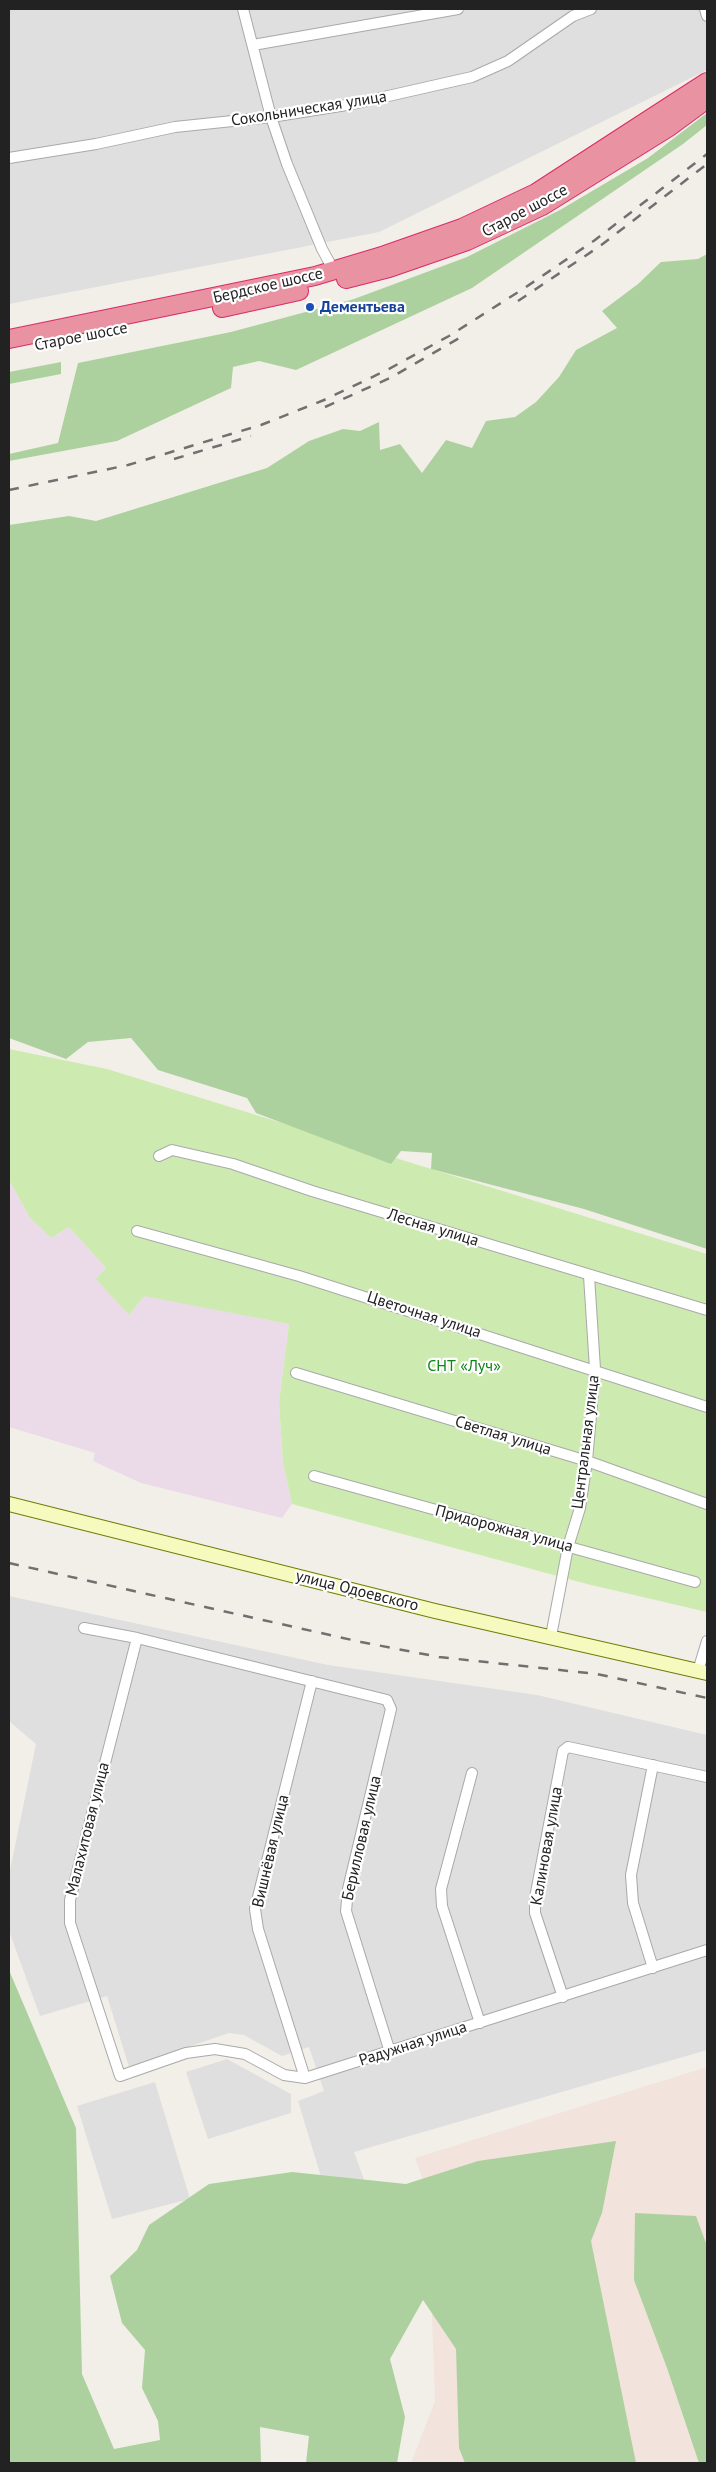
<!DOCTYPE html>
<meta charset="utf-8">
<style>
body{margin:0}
#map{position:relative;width:716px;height:2472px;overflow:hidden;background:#f2efe9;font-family:"PT Sans",sans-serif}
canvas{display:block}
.frame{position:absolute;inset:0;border:10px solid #222;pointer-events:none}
</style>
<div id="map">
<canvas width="716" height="2472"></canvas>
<div class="frame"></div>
</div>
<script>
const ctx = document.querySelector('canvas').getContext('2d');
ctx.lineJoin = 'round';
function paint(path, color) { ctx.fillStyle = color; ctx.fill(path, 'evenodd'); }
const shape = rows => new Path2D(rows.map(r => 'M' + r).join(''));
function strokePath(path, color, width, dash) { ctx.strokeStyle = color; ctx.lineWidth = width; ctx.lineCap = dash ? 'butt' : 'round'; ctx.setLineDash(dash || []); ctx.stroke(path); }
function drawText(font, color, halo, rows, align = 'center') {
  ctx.font = font + ' "PT Sans",sans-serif'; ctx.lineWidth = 4.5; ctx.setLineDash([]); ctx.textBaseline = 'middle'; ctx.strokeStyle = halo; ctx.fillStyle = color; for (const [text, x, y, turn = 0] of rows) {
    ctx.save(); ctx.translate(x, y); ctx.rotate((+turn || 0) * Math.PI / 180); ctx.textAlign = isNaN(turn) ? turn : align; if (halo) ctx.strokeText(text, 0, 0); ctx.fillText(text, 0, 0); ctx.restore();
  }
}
const residential = shape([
 [9,9,707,9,707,70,379,232,9,304],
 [9,1596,328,1665,537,1695,707,1735,707,2050,354,2152,372,2202,332,2213,298,2101,324,2091,309,2047,282,2056,244,2035,229,2033,129,2067,107,1996,40,2016,9,1931,9,1875,36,1744,9,1721],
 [227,2059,291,2094,291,2113,208,2139,186,2072],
 [155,2082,190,2199,112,2219,77,2106]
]);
const industrial = shape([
 [9,1180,30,1218,51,1238,69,1227,106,1268,97,1279,129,1315,144,1295,289,1324,279,1403,283,1462,292,1504,282,1518,141,1483,93,1461,95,1453,9,1427]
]);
const military = shape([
 [707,2067,707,2463,411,2463,435,2401,431,2288,439,2223,415,2158]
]);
const grass = shape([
 [9,1049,107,1069,707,1254,707,1612,587,1584,292,1504,283,1462,279,1403,289,1324,144,1296,129,1315,96,1279,106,1268,69,1227,51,1238,30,1218,9,1180]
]);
const forest = shape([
 [707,113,707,125,683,144,472,288,296,370,259,361,233,367,231,388,117,441,9,461,9,454,58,443,78,363,231,332,354,299,467,257,560,210,648,158],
 [707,254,707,1249,584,1209,431,1169,432,1153,401,1151,391,1164,256,1113,247,1098,158,1070,131,1038,88,1042,66,1059,9,1038,9,525,69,516,96,521,267,468,309,441,343,429,360,431,379,422,380,450,400,444,422,473,446,440,472,448,486,421,515,417,536,402,559,377,576,350,617,328,602,311,638,284,661,262,698,259],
 [61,362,61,374,9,384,9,372],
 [9,1970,76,2128,82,2374,114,2449,160,2440,158,2421,142,2388,145,2350,122,2323,110,2276,137,2250,149,2225,209,2184,292,2172,406,2184,478,2161,616,2141,602,2213,591,2241,636,2463,465,2463,459,2448,456,2349,423,2300,390,2359,405,2417,397,2463,306,2463,309,2436,260,2427,261,2463,9,2463],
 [635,2213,696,2216,707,2246,707,2463,699,2463,667,2368,634,2280]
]);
const street = shape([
 [243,9,271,117,287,164,322,249,334,271],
 [705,9,707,16],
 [253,45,458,9],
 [9,158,96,144,175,127,271,117,353,104,472,77,508,61,573,16,591,9],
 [159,1156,172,1150,233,1164,312,1191,707,1310],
 [137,1231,299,1276,707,1407],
 [296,1373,587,1461,707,1504],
 [314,1476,695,1582],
 [84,1628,137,1638,387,1700,391,1709,348,1889,346,1911,390,2052],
 [551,1636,568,1547,580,1508,587,1461,595,1369,589,1276],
 [137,1638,70,1900,70,1923,120,2076,186,2053,215,2049,245,2054,284,2075,305,2078,707,1950],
 [698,1671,707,1641],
 [472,1773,441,1889,442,1906,480,2023],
 [653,1968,633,1903,631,1875,653,1765],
 [563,1997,535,1913,535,1898,563,1751,568,1747,707,1777],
 [305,2078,258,1929,255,1909,312,1681]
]);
const secondary = shape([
 [9,1504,435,1611,707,1673]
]);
const highway = shape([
 [346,279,389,268,467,241,542,206,669,127,707,99],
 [222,308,299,291],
 [9,339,315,276,385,255,462,228,536,193,707,82]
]);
const rail = shape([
 [518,301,600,246,707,164],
 [325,407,390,378,461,337],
 [174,459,251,436],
 [9,490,128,465,261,425,324,400,387,370,449,336,523,289,595,240,707,154],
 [9,1563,361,1642,439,1657,597,1674,707,1698]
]);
const markers = [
 [310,307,5,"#1a4fb4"]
];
const streetNames = [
 ["Сокольническая улица",309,109,-9],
 ["Старое шоссе",525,211,-28],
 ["Бердское шоссе",268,286,-13],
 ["Старое шоссе",81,337,-11],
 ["Лесная улица",433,1228,17],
 ["Цветочная улица",424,1315,18],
 ["Светлая улица",503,1436,17],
 ["Центральная улица",586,1442,-83],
 ["Придорожная улица",504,1529,15],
 ["улица Одоевского",357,1591,14],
 ["Малахитовая улица",88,1829,-76],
 ["Берилловая улица",362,1838,-77],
 ["Калиновая улица",547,1846,-80],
 ["Вишнёвая улица",271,1851,-77],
 ["Радужная улица",413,2044,-18]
];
const transitNames = [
 ["Дементьева",320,307]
];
const parkNames = [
 ["СНТ «Луч»",464,1366]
];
paint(residential, '#e0dfdf');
paint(industrial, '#ebdbe8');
paint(military, '#f3e3dd');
paint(grass, '#cdebb0');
paint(forest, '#add19e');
strokePath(street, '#a9a9a9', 12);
strokePath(secondary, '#707d05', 16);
strokePath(highway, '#dc2a67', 20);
strokePath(street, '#fff', 10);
strokePath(secondary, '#f7fabf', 14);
strokePath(highway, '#e892a2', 18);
strokePath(rail, '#707070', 2.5, [10, 10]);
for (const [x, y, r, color] of markers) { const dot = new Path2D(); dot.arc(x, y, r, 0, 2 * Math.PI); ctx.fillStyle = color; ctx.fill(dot); strokePath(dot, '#fff', 2); }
drawText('16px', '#222', '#fff', streetNames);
drawText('bold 16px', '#164399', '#fff', transitNames, 'left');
drawText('16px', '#0c8416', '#fff', parkNames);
</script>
